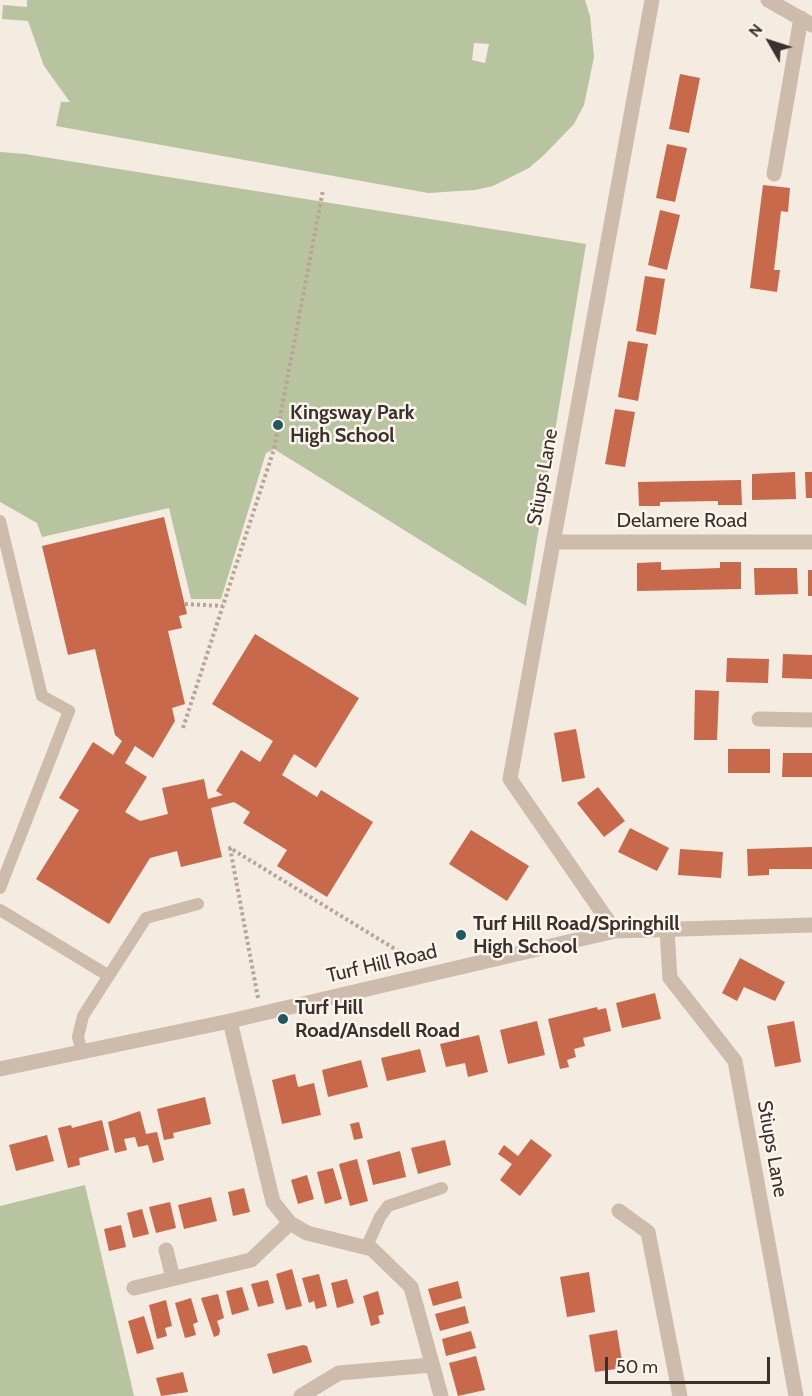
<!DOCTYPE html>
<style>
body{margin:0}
#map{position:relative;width:812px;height:1396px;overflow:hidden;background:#f4ebe1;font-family:Cabin,sans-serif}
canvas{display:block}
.north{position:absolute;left:740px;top:12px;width:60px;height:60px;-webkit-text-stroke:4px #fbf5ee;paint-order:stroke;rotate:309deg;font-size:16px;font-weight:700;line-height:24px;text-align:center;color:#3b302b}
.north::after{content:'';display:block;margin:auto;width:21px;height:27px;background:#3b302b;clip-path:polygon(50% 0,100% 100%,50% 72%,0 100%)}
.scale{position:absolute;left:605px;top:1357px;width:165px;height:27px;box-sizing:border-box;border:3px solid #3b302b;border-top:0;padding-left:8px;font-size:18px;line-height:21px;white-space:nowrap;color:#3b302b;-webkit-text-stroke:4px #fbf5ee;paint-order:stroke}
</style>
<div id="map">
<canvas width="812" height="1396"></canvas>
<div class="north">N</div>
<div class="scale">50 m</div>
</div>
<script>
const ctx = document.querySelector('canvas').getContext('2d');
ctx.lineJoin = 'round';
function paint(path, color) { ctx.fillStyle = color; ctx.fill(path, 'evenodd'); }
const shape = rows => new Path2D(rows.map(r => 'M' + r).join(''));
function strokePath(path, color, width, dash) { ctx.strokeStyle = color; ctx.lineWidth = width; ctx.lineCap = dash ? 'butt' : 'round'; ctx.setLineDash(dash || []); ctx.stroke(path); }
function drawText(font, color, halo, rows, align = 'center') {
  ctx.font = font + ' Cabin,sans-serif'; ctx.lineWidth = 5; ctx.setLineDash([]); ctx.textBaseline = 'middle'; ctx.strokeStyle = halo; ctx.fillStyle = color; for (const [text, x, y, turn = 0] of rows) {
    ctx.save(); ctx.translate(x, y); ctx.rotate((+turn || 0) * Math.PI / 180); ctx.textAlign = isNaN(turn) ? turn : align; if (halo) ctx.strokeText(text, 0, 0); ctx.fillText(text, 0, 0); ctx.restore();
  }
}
const green = shape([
 [27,0,585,0,590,16,594,57,584,105,574,124,544,155,529,168,493,186,475,190,428,193,56,126,61,102,70,102,44,66,28,21,2,19,3,5,27,7],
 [474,43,489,44,485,63,472,60],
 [0,152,25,154,586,244,526,606,274,449,266,453,221,599,191,599,169,508,42,537,37,523,0,502],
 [85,1185,134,1396,0,1396,0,1206]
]);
const building = shape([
 [680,74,700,78,689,133,669,129],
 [667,144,687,148,675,202,656,198],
 [763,185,790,188,788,212,781,211,774,270,780,270,777,292,750,288],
 [660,210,680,215,667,270,648,265],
 [645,276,665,279,656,335,636,331],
 [628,341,648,344,638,401,618,397],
 [615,409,635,412,625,467,605,464],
 [795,472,796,499,752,500,752,474],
 [805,472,812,472,812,498,806,498],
 [741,480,742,505,718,505,718,501,660,502,660,506,639,506,638,482],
 [164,517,187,614,179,616,182,628,168,631,185,704,172,708,175,721,153,758,135,746,125,763,147,777,125,812,140,821,168,814,162,788,204,779,208,799,223,795,216,791,241,750,260,762,273,741,212,704,255,634,359,698,316,768,294,754,282,775,317,797,321,790,373,822,327,897,277,866,287,850,243,823,250,812,234,802,211,808,222,857,181,867,177,851,150,858,109,924,36,879,79,810,59,798,93,742,113,755,122,741,115,735,95,649,68,655,42,546],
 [661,562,661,570,720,568,720,562,741,562,741,589,637,591,637,563],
 [754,568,797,568,798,594,755,595],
 [808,570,812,570,812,596,808,596],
 [783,654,812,655,812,679,782,678],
 [727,658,769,659,768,683,726,682],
 [695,690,719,691,717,740,694,740],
 [576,729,585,778,562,782,554,733],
 [728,749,770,749,770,773,728,773],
 [783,753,812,753,812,777,782,777],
 [598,787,625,821,604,837,577,803],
 [630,828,669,848,657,871,618,852],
 [471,830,529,866,507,901,449,864],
 [812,847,812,869,769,869,769,875,748,876,747,849],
 [680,849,723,852,721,878,678,875],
 [740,958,785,982,775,1001,744,987,737,1001,722,993],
 [655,993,661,1019,622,1028,616,1003],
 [597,1007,598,1010,606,1008,611,1031,583,1038,585,1046,574,1049,576,1057,567,1060,569,1067,560,1069,548,1019],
 [537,1021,545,1055,508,1064,500,1030],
 [794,1021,801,1062,775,1067,767,1026],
 [479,1035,488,1072,468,1077,465,1063,446,1067,440,1044],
 [420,1049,426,1072,387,1081,381,1058],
 [361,1060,368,1087,328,1097,322,1070],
 [295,1074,298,1087,314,1083,321,1115,282,1124,272,1080],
 [205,1097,211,1124,173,1133,174,1138,164,1140,157,1109],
 [140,1111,146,1134,157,1132,164,1160,153,1163,148,1145,138,1147,135,1137,124,1139,127,1150,115,1153,108,1122],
 [102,1120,109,1150,79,1158,80,1165,68,1168,58,1128,71,1125,72,1128],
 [359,1122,363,1138,354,1140,350,1124],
 [47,1135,54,1161,16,1171,9,1145],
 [531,1139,552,1155,520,1196,500,1180,512,1164,498,1154,504,1145,518,1156],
 [445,1140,451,1165,418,1174,411,1148],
 [400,1151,406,1177,373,1185,367,1160],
 [357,1159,368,1201,350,1206,339,1164],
 [333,1168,342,1199,325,1204,317,1172],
 [307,1175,314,1199,298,1204,291,1180],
 [244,1188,250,1212,233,1216,228,1192],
 [211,1197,217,1221,184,1229,178,1205],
 [170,1202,176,1228,156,1233,149,1207],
 [142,1209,149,1234,133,1238,127,1213],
 [121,1225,126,1247,109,1251,104,1229],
 [292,1269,302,1306,286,1310,276,1274],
 [589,1272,595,1312,567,1317,560,1277],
 [319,1274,327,1306,316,1309,314,1301,309,1303,302,1278],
 [347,1279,354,1303,337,1308,331,1283],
 [268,1280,274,1303,258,1307,251,1284],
 [458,1281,462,1298,433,1306,428,1289],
 [242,1287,249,1310,232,1315,226,1291],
 [378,1291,384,1314,378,1316,380,1323,371,1326,363,1296],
 [218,1294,224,1318,217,1321,220,1330,219,1335,214,1337,201,1298],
 [191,1298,198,1322,193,1324,196,1335,185,1338,175,1303],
 [166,1300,172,1326,165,1328,167,1336,157,1339,149,1305],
 [465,1306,469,1323,440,1331,435,1314],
 [144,1316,154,1349,137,1354,128,1321],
 [617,1330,623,1368,595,1372,589,1335],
 [471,1331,476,1348,446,1356,442,1339],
 [303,1345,307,1346,312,1362,273,1374,267,1354],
 [476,1356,485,1390,458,1396,449,1363],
 [183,1372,188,1392,161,1396,156,1378]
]);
const path = shape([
 [185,604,223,606],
 [183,728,274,449,323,190],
 [258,998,230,848,413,960]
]);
const service = shape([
 [0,521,42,696,69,711,0,888],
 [0,910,109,976],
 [82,1052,78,1037,83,1016,146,918,198,904],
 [366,1248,380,1217,388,1206,442,1188]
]);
const minor = shape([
 [768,0,812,25],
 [774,174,801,18],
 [553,542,812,542],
 [759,719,812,720],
 [667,930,670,978,735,1061,796,1396],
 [615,931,510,779,652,0],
 [230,1021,273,1202,290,1223,307,1233,372,1249,411,1287,441,1396],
 [0,1069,230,1021,615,931,812,925],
 [619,1211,648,1232,680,1396],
 [166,1250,173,1278],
 [134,1288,251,1260,290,1223],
 [301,1396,339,1373,432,1365]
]);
const markers = [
 [278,425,6,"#1f5a5e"],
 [461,935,6,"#1f5a5e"],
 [283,1019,6,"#1f5a5e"]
];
const poiNames = [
 ["Kingsway Park",290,413],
 ["High School",290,436],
 ["Turf Hill Road/Springhill",473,924],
 ["High School",473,947],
 ["Turf Hill",295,1008],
 ["Road/Ansdell Road",295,1031]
];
const streetNames = [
 ["Stiups Lane",543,477,-80],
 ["Delamere Road",682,521],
 ["Turf Hill Road",382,964,-13],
 ["Stiups Lane",772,1149,80]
];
paint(green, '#b8c4a0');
paint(building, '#c8694b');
strokePath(path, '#b9a596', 4, [3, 3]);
strokePath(service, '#cdbbac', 12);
strokePath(minor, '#cdbbac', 15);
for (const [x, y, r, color] of markers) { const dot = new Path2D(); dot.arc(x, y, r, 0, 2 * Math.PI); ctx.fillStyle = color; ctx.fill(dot); strokePath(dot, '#fbf5ee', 2); }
drawText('bold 20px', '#3b302b', '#fbf5ee', poiNames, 'left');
drawText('20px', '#3b302b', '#fbf5ee', streetNames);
</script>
